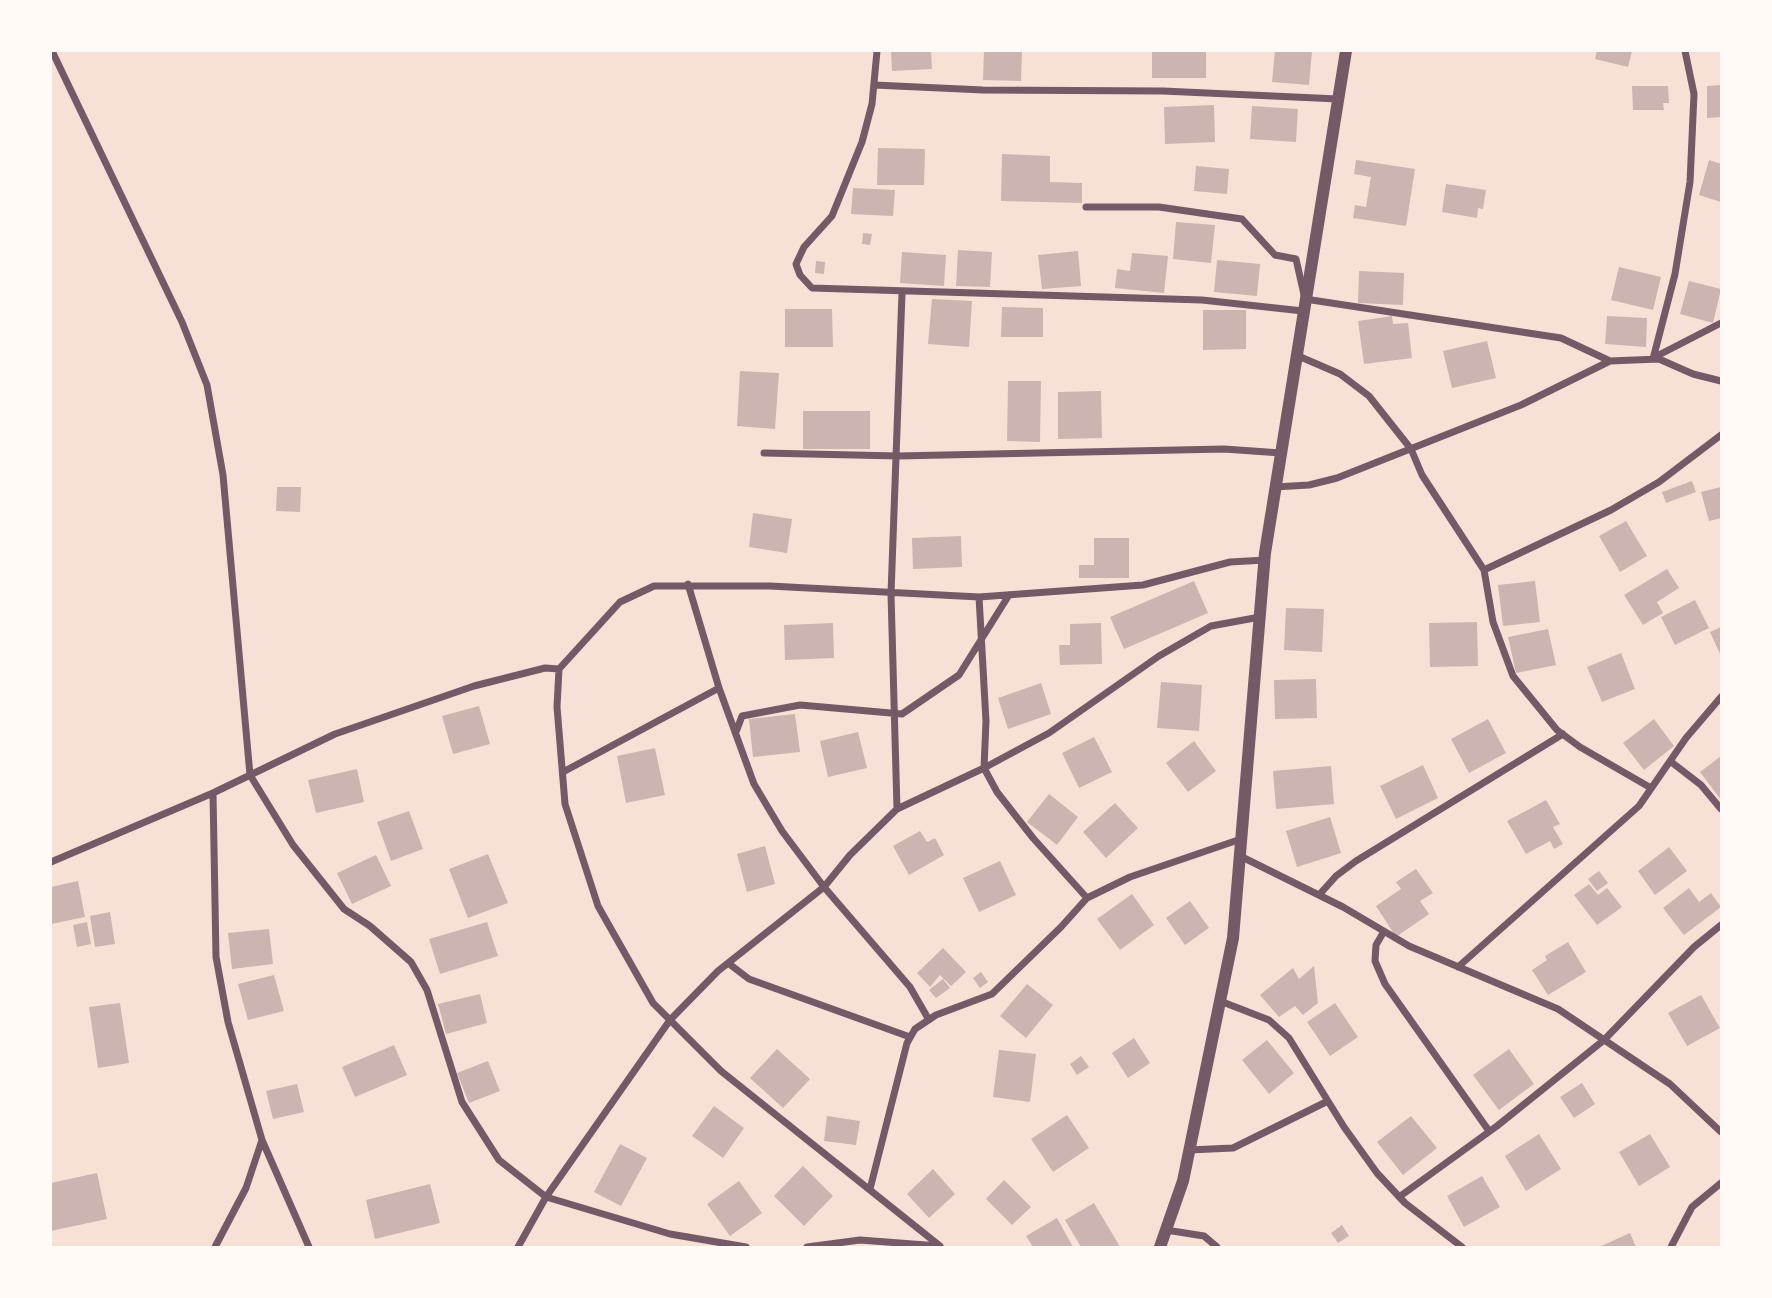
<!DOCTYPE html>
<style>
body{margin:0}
#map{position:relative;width:1772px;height:1298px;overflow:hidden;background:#f7e1d7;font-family:Barlow,sans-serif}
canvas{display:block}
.frame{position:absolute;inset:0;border:52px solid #fffaf5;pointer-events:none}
</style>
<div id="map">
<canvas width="1772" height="1298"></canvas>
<div class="frame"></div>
</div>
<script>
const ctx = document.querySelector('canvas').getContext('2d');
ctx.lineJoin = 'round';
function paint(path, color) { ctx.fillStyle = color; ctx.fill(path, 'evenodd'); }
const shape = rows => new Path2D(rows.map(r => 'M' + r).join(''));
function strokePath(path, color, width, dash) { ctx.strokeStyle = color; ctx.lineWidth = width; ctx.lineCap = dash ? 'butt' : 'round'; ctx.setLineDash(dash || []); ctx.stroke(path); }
const building = shape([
 [891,51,931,51,932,69,892,71],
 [984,51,1022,51,1021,81,983,80],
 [1152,51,1206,51,1206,78,1152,78],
 [1275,51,1312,51,1309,85,1272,82],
 [1597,51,1632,51,1628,67,1595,59],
 [1721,85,1721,117,1707,118,1707,86],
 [1632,86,1668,86,1669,103,1663,103,1664,110,1633,110],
 [1214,105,1215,142,1165,144,1164,107],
 [1252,106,1298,109,1296,142,1250,139],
 [878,148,925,149,924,185,877,185],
 [1002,154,1050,156,1050,182,1082,183,1082,203,1001,201],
 [1356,160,1415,169,1406,226,1353,218,1355,205,1366,207,1371,177,1354,174],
 [1709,160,1721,164,1721,202,1699,195],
 [1196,166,1229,169,1227,194,1194,191],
 [1446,184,1486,190,1483,209,1478,208,1477,218,1442,212],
 [853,188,895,190,893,216,851,214],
 [1176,222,1215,225,1211,263,1173,259],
 [863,233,872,234,870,245,862,244],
 [958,250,992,252,990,287,956,286],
 [1078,251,1081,286,1042,289,1038,255],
 [902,252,946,255,944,286,900,283],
 [1132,253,1168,256,1164,293,1115,288,1117,269,1130,271],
 [1217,260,1260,264,1257,296,1214,292],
 [816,261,825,262,824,274,815,273],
 [1619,267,1661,277,1653,310,1611,300],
 [1359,271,1404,273,1403,305,1358,303],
 [1689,281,1721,289,1713,323,1680,314],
 [932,299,972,301,969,347,928,344],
 [1002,307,1043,308,1043,337,1001,337],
 [785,309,832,309,833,347,785,347],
 [1203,310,1246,310,1246,349,1203,350],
 [1392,316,1393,324,1408,323,1412,358,1364,364,1358,321],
 [1607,316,1647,318,1646,347,1605,344],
 [1487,341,1496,378,1452,388,1443,351],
 [740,371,779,373,775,429,737,426],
 [1008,381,1041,381,1040,442,1007,441],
 [1101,391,1102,438,1058,439,1058,392],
 [803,411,870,411,870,449,803,449],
 [1692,481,1696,492,1666,503,1662,492],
 [277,487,301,487,300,512,276,511],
 [1721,487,1721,518,1709,521,1701,492],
 [753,513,792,519,787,553,749,547],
 [1626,521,1647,556,1620,572,1599,536],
 [961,536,962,567,913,569,912,538],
 [1094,538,1129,538,1129,578,1079,578,1079,565,1094,565],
 [1667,569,1679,588,1657,602,1663,613,1643,625,1624,595],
 [1194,581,1208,613,1124,649,1110,617],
 [1535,581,1540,622,1503,626,1498,585],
 [1695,600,1709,628,1675,645,1661,617],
 [1286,608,1324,609,1322,652,1284,650],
 [1477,622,1478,666,1430,667,1429,623],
 [833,623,834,658,785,660,784,625],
 [1101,623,1102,664,1060,665,1059,645,1070,645,1070,624],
 [1721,627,1721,656,1710,632],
 [1548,629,1556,665,1516,673,1508,637],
 [1621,653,1635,689,1602,702,1587,667],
 [1316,679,1317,718,1275,719,1274,680],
 [1161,682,1202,685,1199,731,1157,728],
 [1041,683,1051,714,1008,729,998,698],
 [479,706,490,744,453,754,442,716],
 [795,714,800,752,753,757,749,719],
 [1488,719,1506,753,1469,773,1451,739],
 [1654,719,1674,746,1644,770,1623,743],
 [858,732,867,768,828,777,820,741],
 [1094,737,1112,772,1079,788,1062,753],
 [1194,741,1216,771,1188,792,1166,763],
 [655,748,665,795,626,803,617,756],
 [1721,756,1721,800,1700,772],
 [1423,765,1438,798,1396,819,1380,786],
 [1331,766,1334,804,1276,809,1273,771],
 [357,769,364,802,316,813,308,780],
 [1049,794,1078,817,1057,845,1027,822],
 [1546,800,1560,824,1553,827,1563,844,1554,849,1550,841,1526,854,1507,821],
 [1115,803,1138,828,1106,858,1083,832],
 [409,811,423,849,391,861,377,822],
 [1330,817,1341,853,1297,867,1286,831],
 [920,831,927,842,935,838,944,855,909,875,893,846],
 [765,846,775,884,747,892,737,854],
 [1669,847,1687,871,1655,895,1638,871],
 [488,854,508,903,468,918,449,869],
 [376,855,391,886,352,904,337,873],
 [1000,861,1016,895,979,912,963,878],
 [1416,869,1433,893,1420,901,1429,914,1396,937,1376,906,1401,889,1396,882],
 [1599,871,1608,883,1597,891,1588,879],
 [78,881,85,917,51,924,51,887],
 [1589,884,1598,895,1607,888,1622,907,1597,925,1574,895],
 [1689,888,1699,902,1711,893,1721,907,1684,935,1663,908],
 [1132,894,1154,925,1120,950,1097,919],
 [1190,901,1209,928,1185,945,1166,918],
 [110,912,115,944,95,947,90,916],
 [87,922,91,944,77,947,73,925],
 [487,922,498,956,440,974,429,939],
 [269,929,273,964,232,969,228,933],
 [1568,942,1586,972,1548,995,1532,970,1547,960,1545,956],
 [943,948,966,972,951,986,940,975,930,987,917,973],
 [1314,966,1318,1003,1303,1015,1295,1006,1279,1017,1260,995,1293,968,1299,979],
 [981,972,988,982,980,988,973,978],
 [274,975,284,1011,248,1020,238,984],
 [943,979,950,988,936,998,929,990],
 [1027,984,1053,1005,1026,1038,1000,1016],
 [480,994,487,1023,446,1034,438,1004],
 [1701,995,1720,1028,1687,1046,1668,1013],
 [120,1003,129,1063,98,1068,89,1007],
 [1335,1003,1358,1037,1330,1056,1307,1022],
 [1134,1038,1150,1063,1128,1078,1112,1053],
 [1267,1040,1294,1073,1269,1094,1242,1060],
 [394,1045,407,1075,355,1097,342,1067],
 [777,1049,810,1079,783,1108,750,1078],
 [1509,1049,1534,1084,1499,1110,1473,1075],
 [999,1050,1036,1054,1030,1102,993,1097],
 [1081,1056,1089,1067,1077,1075,1070,1064],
 [488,1061,500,1091,469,1103,457,1073],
 [1582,1083,1595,1104,1574,1118,1560,1097],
 [297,1084,304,1112,273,1119,266,1091],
 [714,1106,744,1128,723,1158,692,1136],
 [1067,1115,1089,1148,1053,1172,1031,1139],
 [827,1116,860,1121,856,1145,824,1141],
 [1411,1116,1437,1148,1403,1175,1377,1142],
 [1539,1134,1561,1169,1526,1191,1505,1156],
 [1650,1134,1670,1167,1639,1186,1619,1152],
 [620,1144,647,1158,621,1206,594,1192],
 [803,1166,833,1196,804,1226,774,1196],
 [933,1169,955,1194,929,1218,907,1194],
 [97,1173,107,1219,51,1231,51,1183],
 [1482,1176,1500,1207,1464,1227,1447,1196],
 [1004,1180,1031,1207,1012,1225,986,1199],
 [739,1181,762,1213,730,1236,707,1204],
 [430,1184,440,1223,375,1239,366,1200],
 [1094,1203,1119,1245,1116,1247,1081,1247,1065,1220],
 [1057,1218,1073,1247,1033,1247,1026,1236],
 [1342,1225,1349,1236,1338,1243,1331,1233],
 [1630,1233,1636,1247,1599,1247]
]);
const minor = shape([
 [52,51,182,322,207,385,223,475,250,775,293,845,344,909,370,926,411,962,427,990,462,1102,499,1160,546,1197,670,1234,746,1247],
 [877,51,872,104,862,142,832,216,804,247,796,264,800,275,812,288,1202,300,1303,311],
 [874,85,983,90,1163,91,1338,99],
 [1086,207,1159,207,1242,219,1275,255,1296,259,1305,299,1561,338,1610,361],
 [1296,355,1340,374,1369,396,1411,449,1422,475,1484,570,1493,622,1513,676,1557,730,1580,747,1651,788],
 [1653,358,1721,323],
 [1653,359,1675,274,1690,182,1694,94,1685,51],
 [764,453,898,456,1224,449,1281,453],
 [1275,487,1309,485,1337,478,1521,405,1610,361,1659,359,1693,374,1721,381],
 [1484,570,1611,510,1659,482,1721,435],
 [688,584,719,688,754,784,782,831,824,887,910,987,929,1020],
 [979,597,986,721,984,768,997,792,1033,838,1087,898],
 [736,732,742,716,800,705,902,714,959,675,1009,595],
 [1670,761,1701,785,1721,809],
 [563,772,719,688],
 [213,793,216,957,228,1022,262,1140,309,1247],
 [897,809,891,594,902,293],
 [1240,856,1343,907,1409,946,1558,1009,1670,1084,1721,1132],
 [51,862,213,793,335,734,474,686,545,668,559,669],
 [1319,895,1336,876,1356,861,1563,734],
 [1383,933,1376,945,1375,961,1385,984,1489,1131],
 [728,963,749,979,910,1037],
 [1458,967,1639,806,1686,738,1721,697],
 [1220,1001,1269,1020,1289,1038,1344,1127,1377,1173,1405,1203,1462,1247],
 [1189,1150,1233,1148,1328,1101],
 [870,1189,907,1043,915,1029,936,1015,992,994,1061,927,1087,898,1130,877,1241,839],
 [1399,1197,1497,1126,1604,1040,1694,947,1721,925],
 [1166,1230,1204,1236,1217,1247],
 [940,1246,721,1071,653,1003,598,906,565,804,557,707,559,669,620,602,654,586,770,586,979,597,1143,585,1230,562,1265,560],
 [215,1247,246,1188,262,1140],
 [518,1247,546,1197,670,1020,718,971,824,887,850,855,897,809,984,768,1049,733,1159,656,1211,626,1260,617],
 [807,1247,860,1240,939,1246],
 [1671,1247,1692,1207,1721,1183]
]);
const tertiary = shape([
 [1160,1247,1183,1181,1233,938,1265,553,1346,51]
]);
paint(building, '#ccb4b1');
strokePath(minor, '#755966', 7);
strokePath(tertiary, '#755966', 12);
</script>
